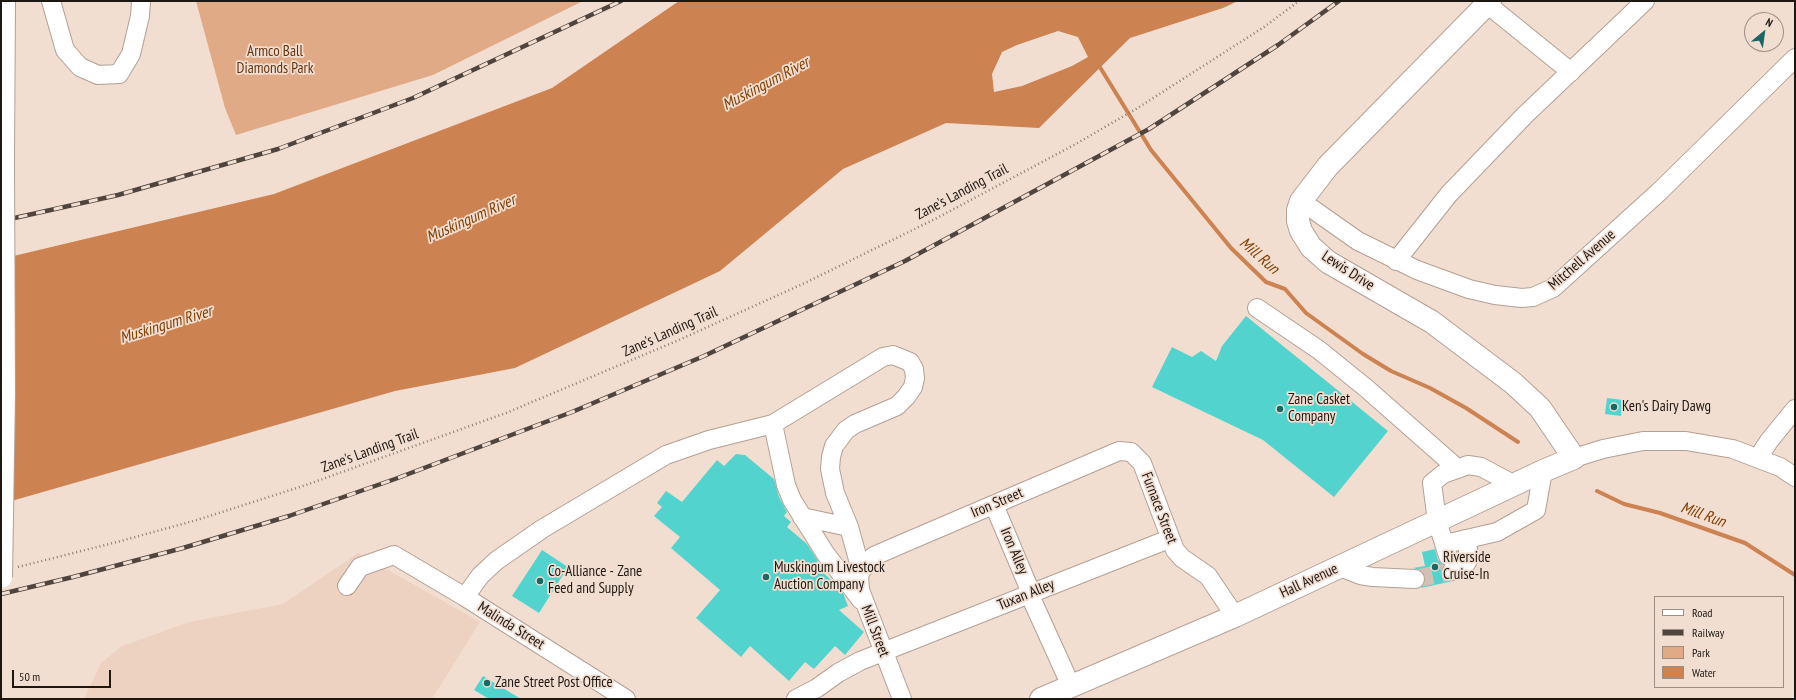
<!DOCTYPE html>
<style>
body{margin:0}
#map{position:relative;width:1796px;height:700px;overflow:hidden;background:#f2ded1;font-family:"PT Sans Narrow",sans-serif}
canvas{display:block}
.frame{position:absolute;inset:0;border:2px solid #1d1712;pointer-events:none}
.legend{position:absolute;left:1654px;top:596px;width:130px;height:92px;box-sizing:border-box;background:#f2ded1;border:1px solid #9d8e85;margin:0;padding:5px 7px;list-style:none;font-size:12px;color:#1d1712}
.legend li{display:flex;align-items:center;gap:8px;height:20px}
.legend b{width:20px;border:1px solid #9d8e85}
.north{position:absolute;left:1744px;top:12px;width:40px;height:40px;box-sizing:border-box;background:#f2ded1;border:1px solid #9d8e85;border-radius:50%;rotate:29deg;font-size:11px;font-weight:700;line-height:16px;text-align:center;color:#1d1712}
.north::after{content:'';display:block;margin:auto;width:14px;height:18px;background:#1a6765;clip-path:polygon(50% 0,100% 100%,50% 72%,0 100%)}
.scale{position:absolute;left:12px;top:670px;width:99px;height:18px;box-sizing:border-box;border:2px solid #1d1712;border-top:0;padding-left:5px;font-size:12px;line-height:14px;white-space:nowrap;color:#1d1712;-webkit-text-stroke:3px #f2ded1;paint-order:stroke}
</style>
<div id="map">
<canvas width="1796" height="700"></canvas>
<div class="frame"></div>
<ul class="legend">
<li><b style="height:5px;background:#fff"></b>Road</li>
<li><b style="height:5px;background:#4f453e"></b>Railway</li>
<li><b style="height:11px;background:#e1aa87"></b>Park</li>
<li><b style="height:11px;background:#cc8251"></b>Water</li>
</ul>
<div class="north">N</div>
<div class="scale">50 m</div>
</div>
<script>
const ctx = document.querySelector('canvas').getContext('2d');
ctx.lineJoin = 'round';
function paint(path, color) { ctx.fillStyle = color; ctx.fill(path, 'evenodd'); }
const shape = rows => new Path2D(rows.map(r => 'M' + r).join(''));
function strokePath(path, color, width, dash) { ctx.strokeStyle = color; ctx.lineWidth = width; ctx.lineCap = dash ? 'butt' : 'round'; ctx.setLineDash(dash || []); ctx.stroke(path); }
function drawText(font, color, halo, rows, align = 'center') {
  ctx.font = font + ' "PT Sans Narrow",sans-serif'; ctx.lineWidth = 3.5; ctx.setLineDash([]); ctx.textBaseline = 'middle'; ctx.strokeStyle = halo; ctx.fillStyle = color; for (const [text, x, y, turn = 0] of rows) {
    ctx.save(); ctx.translate(x, y); ctx.rotate((+turn || 0) * Math.PI / 180); ctx.textAlign = isNaN(turn) ? turn : align; if (halo) ctx.strokeText(text, 0, 0); ctx.fillText(text, 0, 0); ctx.restore();
  }
}
const built = shape([
 [358,553,480,622,432,699,84,699,101,663,122,646,189,622,283,604]
]);
const green = shape([
 [196,1,583,1,433,75,236,135,225,108]
]);
const water = shape([
 [679,1,1238,1,1223,8,1130,38,1039,128,946,123,843,169,720,271,515,368,395,391,1,504,1,259,274,194,552,88],
 [1058,31,1078,37,1088,57,1072,66,1022,86,994,92,992,74,1002,52,1017,45]
]);
const stream = shape([
 [1098,64,1151,150,1231,248,1266,282,1285,289,1306,313,1363,354,1391,371,1430,388,1466,408,1518,442],
 [1597,491,1624,504,1660,513,1745,543,1795,575]
]);
const building = shape([
 [1246,316,1388,431,1334,497,1263,440,1152,387,1172,347,1192,357,1201,351,1216,361,1222,346],
 [1607,398,1623,400,1621,416,1605,414],
 [736,454,745,455,774,479,779,497,787,512,784,516,791,522,787,527,807,544,818,561,814,565,836,584,843,593,848,606,839,610,864,632,845,655,835,646,814,669,805,662,789,681,750,646,741,657,696,618,720,590,671,548,680,537,654,516,662,507,657,503,666,491,682,502,717,460,724,466],
 [1435,549,1438,560,1444,565,1442,575,1445,579,1453,581,1421,588,1425,580,1424,575,1420,570,1413,568,1425,566,1422,552],
 [542,550,568,567,539,613,512,596],
 [483,676,521,699,489,699,474,690]
]);
const minorTunnel = shape([
 [1415,579,1452,571]
]);
const path = shape([
 [18,567,117,542,197,520,306,485,506,413,679,340,807,282,935,219,1074,145,1136,109,1264,27,1299,1]
]);
const minor = shape([
 [51,1,65,50,80,67,98,75,119,74,131,54,140,16,141,1],
 [1487,4,1571,72],
 [1301,201,1358,241,1417,270,1469,289,1495,295,1522,298,1533,297,1553,288,1660,191,1795,58],
 [1396,261,1449,194,1525,115,1645,1],
 [1257,308,1319,350,1366,388,1458,469],
 [773,424,786,485,792,500,825,553,861,600],
 [1574,458,1603,449,1643,441,1686,441,1733,449,1780,467,1795,477],
 [1758,458,1769,441,1795,409],
 [994,505,1029,588,1032,600,1071,686],
 [802,517,849,527],
 [1445,544,1497,532,1536,510,1543,471],
 [1448,556,1437,521,1432,483,1443,474,1468,465,1481,467,1513,484],
 [1340,567,1360,575,1373,577,1415,579],
 [1452,571,1464,567,1468,560,1468,548,1465,539],
 [347,586,360,567,394,555,465,597,626,699],
 [465,597,480,576,496,561,542,529,666,455,709,440,773,424,883,357,893,355,910,362,914,369,915,378,913,387,906,397,897,406,855,424,846,430,834,446,831,457,830,469,835,493,849,527,861,570],
 [796,699,817,688,838,673,860,661,1169,539],
 [902,699,860,590,859,575,866,563,874,556,897,546,1119,451,1131,452,1142,463,1175,550,1182,558,1208,576,1235,616]
]);
const major = shape([
 [3,161,4,1],
 [1041,699,1235,616,1543,471,1574,458,1540,408,1513,383,1432,322,1328,262,1311,247,1301,231,1298,221,1298,210,1301,201,1328,166,1490,1]
]);
const rail = shape([
 [1,221,118,195,278,149,413,98,621,1],
 [1,594,73,577,183,548,289,516,395,479,572,412,704,356,905,261,1149,129,1278,45,1339,1]
]);
const majorBridge = shape([
 [1,577,4,394,3,161]
]);
const markers = [
 [1614,407,4,"#1a6765"],
 [1280,409,4,"#1a6765"],
 [1435,567,4,"#1a6765"],
 [766,577,4,"#1a6765"],
 [540,581,4,"#1a6765"],
 [487,683,4,"#1a6765"]
];
const parkNames = [
 ["Armco Ball",275,52],
 ["Diamonds Park",275,69]
];
const streetNames = [
 ["Zane's Landing Trail",962,192,-28],
 ["Mitchell Avenue",1582,260,-41],
 ["Lewis Drive",1348,271,33],
 ["Zane's Landing Trail",670,332,-24],
 ["Zane's Landing Trail",370,451,-20],
 ["Iron Street",997,503,-23],
 ["Furnace Street",1159,508,69],
 ["Iron Alley",1014,551,67],
 ["Hall Avenue",1309,581,-25],
 ["Tuxan Alley",1026,595,-22],
 ["Malinda Street",511,626,32],
 ["Mill Street",875,631,69]
];
const poiNames = [
 ["Zane Casket",1288,400],
 ["Company",1288,417],
 ["Ken's Dairy Dawg",1622,407],
 ["Riverside",1443,558],
 ["Cruise-In",1443,575],
 ["Muskingum Livestock",774,568],
 ["Auction Company",774,585],
 ["Co-Alliance - Zane",548,572],
 ["Feed and Supply",548,589],
 ["Zane Street Post Office",495,683]
];
const waterNames = [
 ["Muskingum River",766,84,-28],
 ["Muskingum River",471,219,-24],
 ["Mill Run",1259,256,41],
 ["Muskingum River",166,325,-17],
 ["Mill Run",1703,515,20]
];
paint(built, '#edd2c1');
paint(green, '#e1aa87');
paint(water, '#cc8251');
strokePath(stream, '#cc8251', 4);
paint(building, '#53d3ce');
strokePath(minorTunnel, '#d2c0b4', 18, [18, 9]);
strokePath(minor, '#b3a094', 20);
strokePath(major, '#b3a094', 24);
strokePath(path, '#897c73', 2.5, [1, 3]);
strokePath(minor, '#fff', 18);
strokePath(major, '#fff', 22);
strokePath(rail, '#4f453e', 4.5);
strokePath(rail, '#f2ded1', 3, [9]);
strokePath(majorBridge, '#b3a094', 24, []);
strokePath(majorBridge, '#fff', 22);
for (const [x, y, r, color] of markers) { const dot = new Path2D(); dot.arc(x, y, r, 0, 2 * Math.PI); ctx.fillStyle = color; ctx.fill(dot); strokePath(dot, '#f2ded1', 1.5); }
drawText('15px', '#64330d', '#f2ded1', parkNames);
drawText('15px', '#1d1712', '#f2ded1', streetNames);
drawText('15px', '#1d1712', '#f2ded1', poiNames, 'left');
drawText('italic 16px', '#823e00', '#f2ded1', waterNames);
</script>
